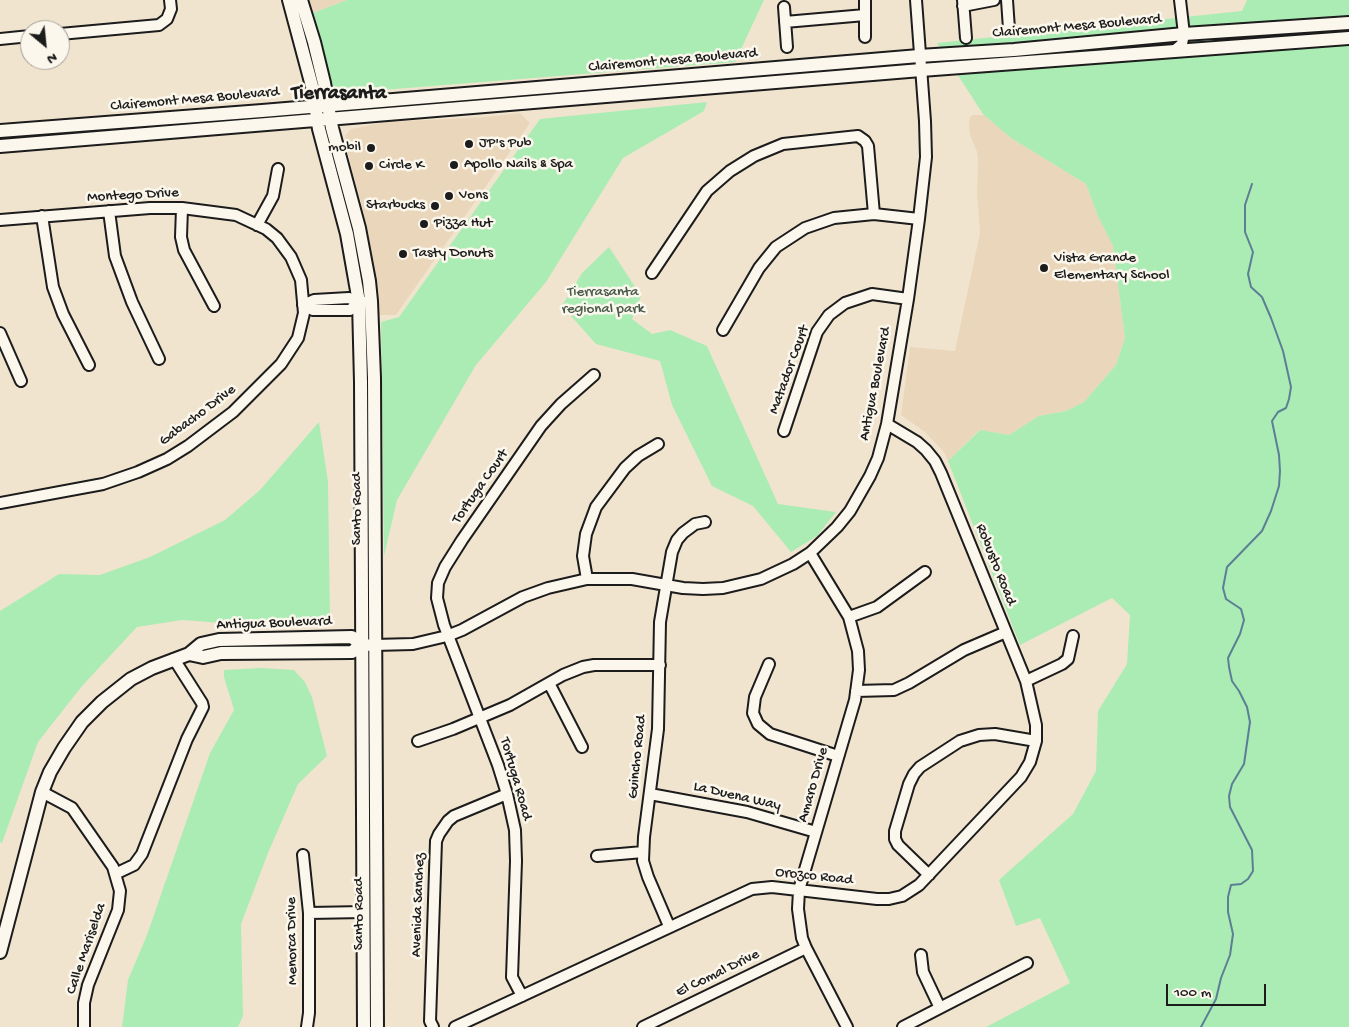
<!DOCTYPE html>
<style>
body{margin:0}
#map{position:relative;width:1349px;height:1027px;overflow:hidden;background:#f1e4cf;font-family:"Gochi Hand",sans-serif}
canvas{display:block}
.north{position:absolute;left:20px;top:20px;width:50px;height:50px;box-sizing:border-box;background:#fbf7ec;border:1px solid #a29f99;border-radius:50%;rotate:152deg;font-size:14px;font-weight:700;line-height:20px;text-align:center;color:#1c1c1c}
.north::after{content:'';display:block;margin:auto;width:18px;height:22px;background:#1c1c1c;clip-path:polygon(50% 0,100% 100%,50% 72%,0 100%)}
.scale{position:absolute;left:1166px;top:984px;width:100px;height:22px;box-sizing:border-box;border:2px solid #1c1c1c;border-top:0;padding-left:6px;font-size:15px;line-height:18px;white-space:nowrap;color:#1c1c1c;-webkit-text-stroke:4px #fbf7ec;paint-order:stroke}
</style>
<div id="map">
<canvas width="1349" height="1027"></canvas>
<div class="north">N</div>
<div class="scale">100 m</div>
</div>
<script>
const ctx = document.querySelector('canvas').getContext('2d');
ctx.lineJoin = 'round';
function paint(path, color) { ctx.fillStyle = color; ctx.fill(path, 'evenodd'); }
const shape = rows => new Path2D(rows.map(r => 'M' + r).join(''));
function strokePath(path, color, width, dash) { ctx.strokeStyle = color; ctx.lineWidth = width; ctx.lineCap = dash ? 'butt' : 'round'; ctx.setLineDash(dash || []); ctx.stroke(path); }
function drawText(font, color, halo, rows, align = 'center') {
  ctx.font = font + ' "Gochi Hand",sans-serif'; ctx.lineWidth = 5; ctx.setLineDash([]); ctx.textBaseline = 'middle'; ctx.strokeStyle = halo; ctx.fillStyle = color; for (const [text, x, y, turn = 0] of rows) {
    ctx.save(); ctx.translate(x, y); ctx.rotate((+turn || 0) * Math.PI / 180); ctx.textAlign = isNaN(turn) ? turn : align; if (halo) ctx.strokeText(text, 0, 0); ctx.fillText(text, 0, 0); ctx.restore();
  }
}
const built = shape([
 [309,0,347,0,313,13],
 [520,113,530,123,396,315,377,315,375,275,362,205,352,173,345,136,351,129,386,122,485,117],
 [974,115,985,115,1011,138,1086,184,1098,216,1113,246,1125,338,1116,365,1084,402,1066,411,1039,416,1009,435,979,430,948,461,944,452,925,432,901,415,910,347,955,351,980,233,977,192,978,160,977,152,970,135,969,121,971,116]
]);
const green = shape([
 [347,0,764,0,735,62,332,94,313,13],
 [1247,0,1349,0,1349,1027,986,1027,1070,983,1040,918,1016,926,999,880,1073,814,1096,771,1098,711,1127,664,1130,615,1112,598,1020,645,948,461,980,430,1009,435,1039,416,1066,411,1084,402,1116,365,1125,338,1113,246,1098,216,1086,184,1011,138,983,114,937,43,1242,11],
 [707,102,704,111,623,158,546,282,476,365,397,500,384,556,381,322,399,317,540,119],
 [609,247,641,296,632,319,652,334,670,330,707,346,778,504,836,512,817,536,791,552,753,506,712,486,672,405,660,361,596,344,562,306,582,273],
 [319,422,328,482,330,621,275,627,182,620,137,627,82,686,38,742,2,843,0,842,0,611,59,574,100,575,150,557,225,520,260,490],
 [261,668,294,670,305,682,312,697,327,756,298,784,268,853,241,924,243,1016,238,1027,122,1027,128,980,147,935,210,753,234,710,224,677,224,670]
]);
const stream = shape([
 [1201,1027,1216,999,1221,978,1230,955,1233,934,1228,912,1228,897,1231,885,1241,884,1248,879,1253,871,1252,850,1230,807,1229,796,1232,784,1244,764,1250,722,1247,707,1239,691,1232,681,1229,667,1228,658,1240,634,1244,620,1241,609,1226,599,1223,588,1227,567,1262,531,1271,511,1279,486,1280,471,1279,455,1272,421,1278,412,1286,408,1289,399,1291,387,1283,351,1271,318,1262,297,1251,287,1248,274,1253,252,1245,232,1245,205,1252,184]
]);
const minor = shape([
 [865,0,865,37],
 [963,0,966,38],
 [1007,0,1009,29],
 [963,6,994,0],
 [784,7,787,47],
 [785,22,865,15],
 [60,34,159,25,167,19,171,9,170,0],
 [0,39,30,36],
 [1175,50,1182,44,1184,34,1180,0],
 [182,208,181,237,184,250,214,306],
 [109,211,115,256,132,302,159,359],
 [42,216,53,287,63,314,89,365],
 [0,220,150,208,182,208,236,215,266,229,277,238,291,257,301,280,304,313,298,338,281,364,233,412,188,446,167,459,138,472,103,484,0,503],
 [257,225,273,196,278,169],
 [652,273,707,191,730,171,754,156,783,144,858,136,865,141,868,146,874,214],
 [303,305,314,300,349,298,359,302,365,302],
 [303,305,313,310,350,310,359,302],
 [723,330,759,268,776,247,805,228,834,218,874,214,919,219],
 [0,333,21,381],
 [784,431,817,332,829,315,845,303,872,294,908,299],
 [810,553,849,617,858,651,859,670,855,700,799,890,798,909,802,938,806,948,847,1027],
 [587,579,583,556,586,534,596,507,625,468,638,456,658,444],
 [849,617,877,607,925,572],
 [374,645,413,644,447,636,462,630,523,597,548,588,587,579,632,579,683,588,703,589,723,588,761,579,793,564,810,553,837,527,850,511,870,476,878,458,887,424,908,299,919,219,926,157,925,121,916,0],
 [769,664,755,697,753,713,758,724,770,734,838,756],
 [1026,681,1062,664,1068,659,1073,636],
 [549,683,582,747],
 [856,691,894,690,909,683,964,650,1006,632],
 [418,741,453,729,510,705,563,675,583,667,594,665,660,665],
 [42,792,72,808,113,867,120,891,118,910,88,985,84,1003,84,1027],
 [650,794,747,812,816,832],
 [303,855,309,913,309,1013,307,1027],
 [597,856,643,852],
 [115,874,134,865,142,854,187,739,203,707,202,703,174,659],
 [929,875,898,845,895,839,895,831,909,784,914,774,920,767,960,741,979,735,995,734,1036,741],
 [309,913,364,912],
 [669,926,648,877,643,861,644,837,658,729,660,622,672,552,677,540,683,533,695,524,705,522],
 [921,955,923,972,940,1008],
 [522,996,512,977,516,861,515,830,507,794,498,765,444,625,437,598,438,583,445,567,462,540,541,426,561,404,594,375],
 [433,1027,430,1021,436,841,439,834,448,821,454,816,507,794],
 [455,1027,752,889,772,887,877,899,889,899,902,896,919,885,1021,777,1030,762,1036,741,1036,725,1026,681,941,473,935,461,926,450,917,442,887,424],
 [643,1027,806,948],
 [903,1027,1027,963]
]);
const major = shape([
 [289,0,312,86,319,129,347,234,359,302,361,382,364,1027],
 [301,0,314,42,324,83,332,128,359,228,369,281,371,301,374,378,377,1027],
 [0,131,262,111,919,56,1014,50,1184,34,1349,23],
 [0,146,921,70,1349,38],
 [189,654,201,644,219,640,352,637,361,645],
 [0,952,42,792,50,772,64,748,82,722,102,702,131,679,152,668,189,654,203,657,221,653,352,652,361,645,367,645]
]);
const markers = [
 [469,144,5,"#1c1c1c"],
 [371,148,5,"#1c1c1c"],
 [454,165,5,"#1c1c1c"],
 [369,166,5,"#1c1c1c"],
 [449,196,5,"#1c1c1c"],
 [435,206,5,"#1c1c1c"],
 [424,224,5,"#1c1c1c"],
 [403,254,5,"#1c1c1c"],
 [1044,268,5,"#1c1c1c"]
];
const streetNames = [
 ["Clairemont Mesa Boulevard",1077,27,-5],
 ["Clairemont Mesa Boulevard",673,61,-5],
 ["Clairemont Mesa Boulevard",195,100,-5],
 ["Montego Drive",133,196,-3],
 ["Matador Court",790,370,-70],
 ["Antigua Boulevard",876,384,-79],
 ["Gabacho Drive",198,416,-37],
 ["Tortuga Court",481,487,-55],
 ["Santo Road",358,509,-90],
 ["Robusto Road",995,565,68],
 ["Antigua Boulevard",274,624,-2],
 ["Guincho Road",638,757,-84],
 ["Tortuga Road",515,779,74],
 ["Amaro Drive",814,785,-74],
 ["La Duena Way",737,797,13],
 ["Orozco Road",814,877,6],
 ["Avenida Sanchez",419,905,-88],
 ["Santo Road",360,914,-90],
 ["Menorca Drive",293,941,-91],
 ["Calle Mariselda",87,949,-71],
 ["El Comal Drive",718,974,-26]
];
const poiNames = [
 ["JP's Pub",479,144],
 ["mobil",361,148,"right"],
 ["Apollo Nails & Spa",464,165],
 ["Circle K",379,166],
 ["Vons",459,196],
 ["Starbucks",425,206,"right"],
 ["Pizza Hut",434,224],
 ["Tasty Donuts",413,254],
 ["Vista Grande",1054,259],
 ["Elementary School",1054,276]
];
const parkNames = [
 ["Tierrasanta",603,293],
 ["regional park",603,310]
];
const districtNames = [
 ["Tierrasanta",339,95]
];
paint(built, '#ead7bb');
paint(green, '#abecb4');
strokePath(stream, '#5c7f95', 2);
strokePath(minor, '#1c1c1c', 14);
strokePath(major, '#1c1c1c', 16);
strokePath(minor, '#fbf7ec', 10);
strokePath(major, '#fbf7ec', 12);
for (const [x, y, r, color] of markers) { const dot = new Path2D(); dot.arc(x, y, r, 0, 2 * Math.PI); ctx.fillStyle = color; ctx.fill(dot); strokePath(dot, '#fbf7ec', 2); }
drawText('15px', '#1c1c1c', '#fbf7ec', streetNames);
drawText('15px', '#1c1c1c', '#fbf7ec', poiNames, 'left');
drawText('15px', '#475a4a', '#fbf7ec', parkNames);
drawText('bold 20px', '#1c1c1c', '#fbf7ec', districtNames);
</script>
